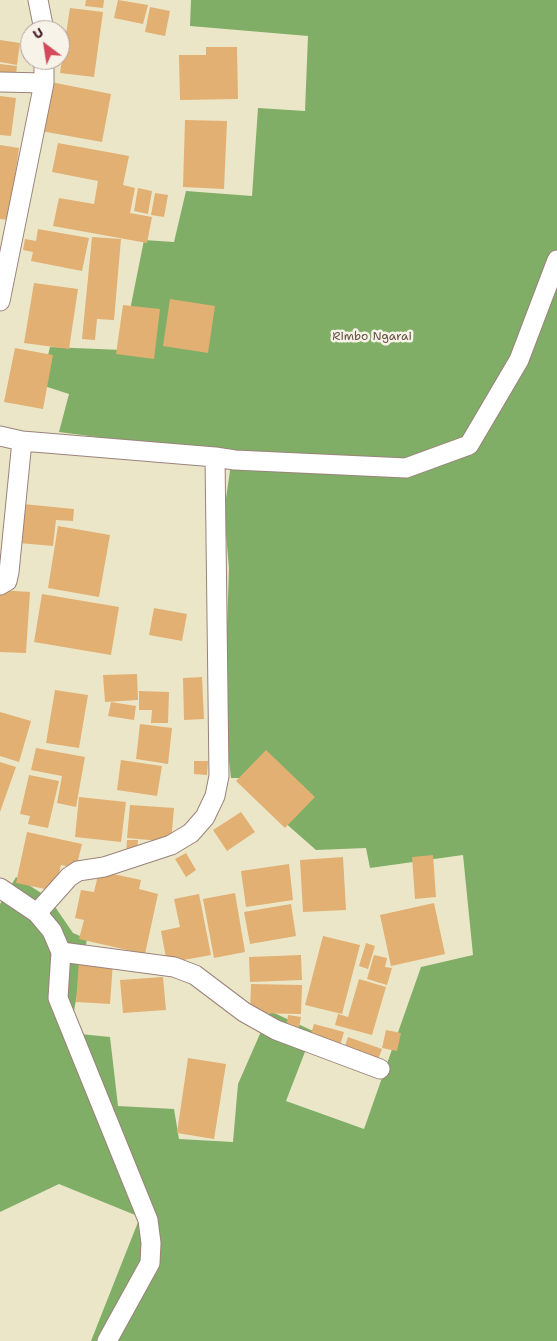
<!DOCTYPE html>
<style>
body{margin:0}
#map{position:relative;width:557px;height:1341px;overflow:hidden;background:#ece6c9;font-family:"Shantell Sans",sans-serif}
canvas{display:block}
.north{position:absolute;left:20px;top:20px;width:50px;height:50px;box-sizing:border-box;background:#f7f3e8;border:1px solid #b29e9c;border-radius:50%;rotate:329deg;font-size:14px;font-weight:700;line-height:20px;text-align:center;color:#4a1f2b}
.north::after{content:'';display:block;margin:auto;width:18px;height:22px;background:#d1495b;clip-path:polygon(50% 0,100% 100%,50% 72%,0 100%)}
</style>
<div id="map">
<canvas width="557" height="1341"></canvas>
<div class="north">U</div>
</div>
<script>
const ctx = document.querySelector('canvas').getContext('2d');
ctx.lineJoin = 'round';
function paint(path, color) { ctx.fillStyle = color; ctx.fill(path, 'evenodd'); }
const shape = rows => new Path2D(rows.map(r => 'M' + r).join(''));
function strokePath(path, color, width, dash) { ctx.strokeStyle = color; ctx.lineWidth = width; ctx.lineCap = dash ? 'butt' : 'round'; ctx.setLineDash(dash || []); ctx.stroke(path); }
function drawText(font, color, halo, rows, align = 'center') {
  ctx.font = font + ' "Shantell Sans",sans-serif'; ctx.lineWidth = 5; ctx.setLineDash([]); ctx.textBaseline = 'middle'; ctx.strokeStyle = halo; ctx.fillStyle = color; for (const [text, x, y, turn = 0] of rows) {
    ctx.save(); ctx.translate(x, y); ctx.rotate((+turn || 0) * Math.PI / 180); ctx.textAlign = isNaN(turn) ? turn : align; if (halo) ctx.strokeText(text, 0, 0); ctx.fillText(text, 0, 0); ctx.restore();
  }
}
const forest = shape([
 [191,0,557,0,557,1341,91,1341,140,1217,59,1184,0,1212,0,904,16,877,49,898,73,933,87,939,70,1033,110,1037,118,1106,174,1109,179,1139,233,1142,238,1084,270,1011,313,1031,286,1101,364,1129,421,967,473,955,463,855,370,868,366,848,316,850,283,821,241,778,231,778,224,716,229,568,224,512,232,457,189,449,59,432,69,394,41,385,50,347,122,350,144,240,174,242,186,191,252,196,258,108,305,111,308,36,190,26]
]);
const building = shape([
 [86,0,104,0,103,8,85,6],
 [118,0,148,5,143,24,114,18],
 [150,7,170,11,165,36,145,32],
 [70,8,103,12,94,77,60,73],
 [0,40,20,43,17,65,0,62],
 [206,47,237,47,238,99,180,100,179,55,206,55],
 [0,64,17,66,16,75,0,73],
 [51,82,111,94,102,142,41,131],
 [0,96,16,98,11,136,0,135],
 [185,120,227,121,224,189,183,187],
 [58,143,129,156,123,185,135,188,130,213,152,217,147,243,53,226,59,198,94,204,98,181,52,172],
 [0,145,19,148,9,220,0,219],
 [138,188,152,191,148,214,134,211],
 [155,193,168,195,164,217,151,215],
 [38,229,89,238,82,271,31,261,33,252,23,250,25,239,36,241],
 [92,237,121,239,114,320,97,319,95,340,82,339],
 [34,283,78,289,69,349,24,343],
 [170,299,215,306,208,353,163,346],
 [123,305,160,309,154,359,116,354],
 [15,348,53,355,43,409,4,402],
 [23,504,74,509,73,521,56,520,53,546,19,543],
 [58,526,110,535,99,597,48,588],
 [0,590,30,592,26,653,0,652],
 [42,594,119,607,111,655,34,642],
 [154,608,187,614,182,641,149,635],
 [137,674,138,700,105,702,103,675],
 [202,677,204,719,184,720,183,678],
 [55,690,88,695,79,748,46,743],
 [139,691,169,692,168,723,151,723,152,710,139,710],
 [111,702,136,706,134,720,108,716],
 [0,712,31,721,19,762,0,756],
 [140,724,172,728,168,764,136,759],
 [36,748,85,757,76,807,57,803,62,776,31,770],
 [266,750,315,797,285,828,236,781],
 [121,760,162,766,157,796,117,790],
 [194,761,208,761,207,775,194,774],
 [0,762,16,767,0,812],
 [29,775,59,781,48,828,28,824,30,816,20,814],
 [79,797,126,802,121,842,75,837],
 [130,805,174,808,171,842,127,838],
 [241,812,255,832,227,851,213,830],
 [27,832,82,844,76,868,61,865,55,891,16,883],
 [127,840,138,840,137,854,126,853],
 [186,853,196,870,186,877,175,859],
 [433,855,436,897,415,899,412,857],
 [343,857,346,910,303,912,300,860],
 [289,864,293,900,246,907,241,871],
 [99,871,141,880,139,889,158,894,145,954,79,939,84,920,75,918,81,890,94,892],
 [235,893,245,952,214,958,203,899],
 [199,894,211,955,167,963,161,931,180,927,174,899],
 [434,903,445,954,391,966,380,915],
 [291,904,296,936,250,944,244,912],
 [323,936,360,945,342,1014,305,1005],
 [366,943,375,946,368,969,359,966],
 [301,955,302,980,250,982,249,957],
 [374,955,387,958,385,967,392,968,387,985,367,979],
 [79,960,113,962,110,1004,76,1002],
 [163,977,166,1010,123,1013,120,980],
 [359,979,386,987,372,1035,335,1025,338,1014,348,1017],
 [251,984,302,985,301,1014,250,1013],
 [288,1015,301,1017,298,1033,286,1031],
 [314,1024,344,1032,339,1049,309,1040],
 [386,1030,401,1033,397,1051,382,1048],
 [348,1037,382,1049,376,1065,343,1052],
 [188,1058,226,1064,214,1139,177,1133]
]);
const street = shape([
 [38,0,44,30],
 [0,82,44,83],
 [0,301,44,83,44,60],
 [0,436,22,441,215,457,235,460,406,468,469,445,519,360,557,260],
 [0,585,7,581,9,572,22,441],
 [0,888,37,913,52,931,61,952,58,998,148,1220,151,1243,150,1263,107,1341],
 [37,913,69,877,78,871,104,867,171,845,191,833,205,817,215,796,219,776,215,457],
 [61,952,174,967,195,975,244,1012,276,1030,380,1069]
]);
const parkNames = [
 ["Rimbo Ngarai",372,337]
];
paint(forest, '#80ae67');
paint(building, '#e1b072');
strokePath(street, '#9b827a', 21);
strokePath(street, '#fff', 19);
drawText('12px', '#645242', '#f7f3e8', parkNames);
</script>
